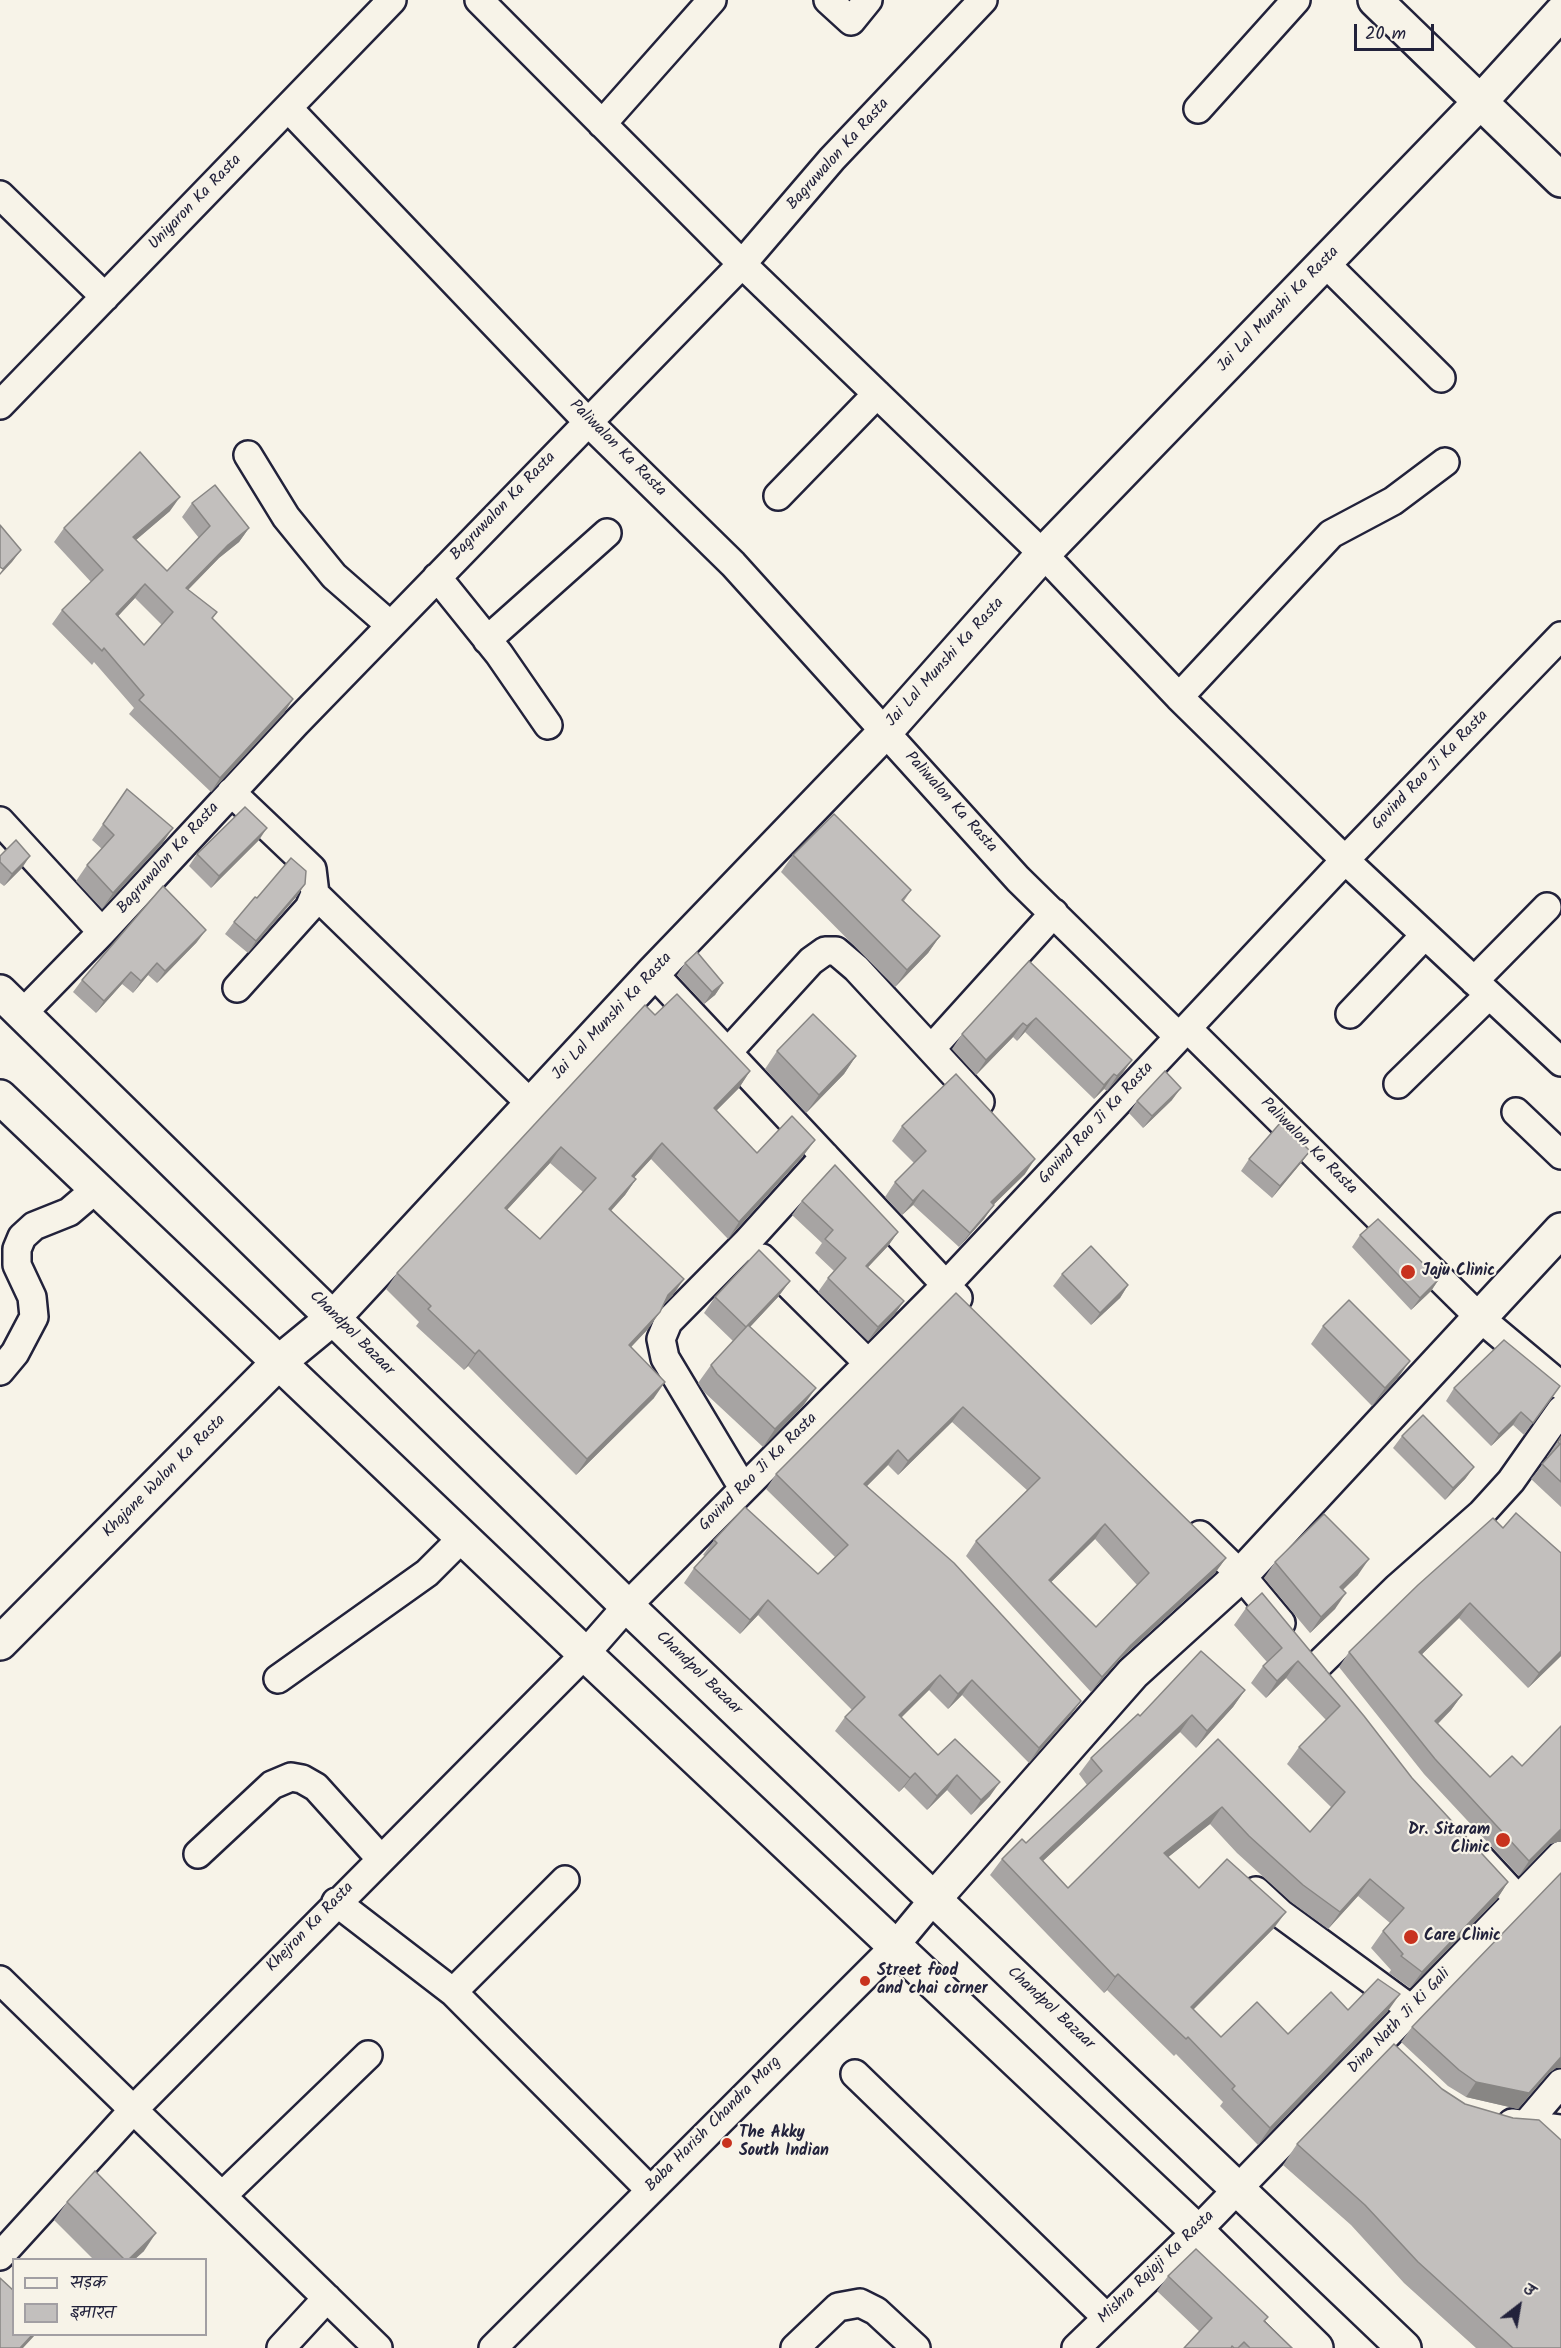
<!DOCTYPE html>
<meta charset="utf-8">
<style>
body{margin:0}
#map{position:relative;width:1561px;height:2348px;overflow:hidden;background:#f7f3e8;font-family:Kalam,"Playpen Sans Deva",sans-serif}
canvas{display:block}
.legend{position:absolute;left:12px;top:2258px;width:195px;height:78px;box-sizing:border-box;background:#f7f3e8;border:2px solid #a29fa3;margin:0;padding:8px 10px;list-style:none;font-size:18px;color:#22223b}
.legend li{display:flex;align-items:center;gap:12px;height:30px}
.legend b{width:30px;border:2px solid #a29fa3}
.north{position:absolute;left:1489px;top:2276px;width:60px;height:60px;-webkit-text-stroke:4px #f7f3e8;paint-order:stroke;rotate:31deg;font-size:16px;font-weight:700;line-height:24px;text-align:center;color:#22223b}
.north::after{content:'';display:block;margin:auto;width:21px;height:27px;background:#22223b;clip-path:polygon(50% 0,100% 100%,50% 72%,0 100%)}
.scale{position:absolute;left:1354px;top:24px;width:80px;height:27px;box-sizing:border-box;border:3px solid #22223b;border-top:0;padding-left:8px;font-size:18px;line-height:21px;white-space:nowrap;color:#22223b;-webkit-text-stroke:4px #f7f3e8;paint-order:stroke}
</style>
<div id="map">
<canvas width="1561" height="2348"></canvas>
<ul class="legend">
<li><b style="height:8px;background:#f7f3e8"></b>सड़क</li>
<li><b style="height:16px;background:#c2bfbd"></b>इमारत</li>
</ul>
<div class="north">उ</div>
<div class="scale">20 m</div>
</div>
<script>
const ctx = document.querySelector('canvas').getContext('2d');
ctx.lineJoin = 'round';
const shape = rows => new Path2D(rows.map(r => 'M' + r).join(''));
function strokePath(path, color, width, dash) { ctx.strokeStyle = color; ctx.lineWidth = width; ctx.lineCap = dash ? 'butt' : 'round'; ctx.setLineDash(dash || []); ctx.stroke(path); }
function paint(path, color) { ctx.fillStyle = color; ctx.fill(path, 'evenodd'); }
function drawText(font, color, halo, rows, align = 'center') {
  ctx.font = font + ' Kalam,sans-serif'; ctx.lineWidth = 4.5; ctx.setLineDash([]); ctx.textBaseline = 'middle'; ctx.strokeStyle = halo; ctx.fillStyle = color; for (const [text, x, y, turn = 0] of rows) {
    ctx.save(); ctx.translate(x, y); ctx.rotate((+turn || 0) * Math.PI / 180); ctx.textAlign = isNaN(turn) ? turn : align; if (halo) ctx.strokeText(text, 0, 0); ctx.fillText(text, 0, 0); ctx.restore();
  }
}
const street = shape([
 [479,0,742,264,1043,554,1179,697,1345,860,1561,1062],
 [828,0,851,21,868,0],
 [288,108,587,421,733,564,1018,879,1178,1036,1191,1032,1480,1318,1561,1386],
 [1198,109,1296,0],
 [602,124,712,0],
 [0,195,105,297],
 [1325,263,1441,378],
 [0,405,392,0],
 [248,455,286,517,334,576,390,625],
 [778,496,877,394],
 [437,577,499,654,548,725],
 [487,640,607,533],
 [1179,697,1331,534,1393,501,1445,462],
 [231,792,312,869,315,894,309,908,237,988],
 [0,821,102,932],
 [315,894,531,1104],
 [653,973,958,1298],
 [1474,981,1547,907],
 [23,1013,102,932,296,723,742,264,832,159,983,0],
 [1350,1014,1425,935],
 [931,1049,1054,913],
 [727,1053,811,961,825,951,836,951,856,968,980,1102],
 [1398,1084,1489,995],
 [1516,1112,1561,1155],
 [762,1258,868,1363],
 [0,1371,15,1353,34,1317,32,1297,17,1265,17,1249,22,1237,34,1226,69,1212,96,1189],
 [743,1488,665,1358,661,1339,668,1322,746,1243,825,1156],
 [1200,1535,1241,1575,1281,1623],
 [1317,1666,1397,1588,1481,1514,1511,1481,1561,1410],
 [278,1679,427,1573,463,1537],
 [198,1854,272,1785,291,1777,302,1779,316,1787,380,1858],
 [1480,1858,1519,1900],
 [1256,1891,1281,1914,1404,2004],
 [336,1902,453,1992,649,2189],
 [0,1980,378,2348],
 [453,1992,565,1880],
 [855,2074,1106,2317],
 [1512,2123,1561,2129],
 [1526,2124,1561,2083],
 [222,2196,368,2055],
 [0,2256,134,2109,585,1654,627,1606,946,1285,1345,860,1561,636],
 [281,2348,327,2298],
 [493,2348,894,1947,933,1900],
 [795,2348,838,2307,860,2303,876,2311,916,2348],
 [1076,2348,1197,2231,1561,1855]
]);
const secondary = shape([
 [1375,0,1561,180],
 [0,1643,278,1363,334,1317,653,973,885,732,1043,554,1480,102,1561,13],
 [933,1900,1133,1673,1241,1575,1561,1230]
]);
const primary = shape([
 [0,992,627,1606,1404,2348],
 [0,1097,585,1654,1197,2231,1316,2348]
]);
const wall = shape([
 [192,503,249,528,239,542,219,558,188,590,212,619,293,699,284,713,211,792,129,714,134,708,94,662,92,665,52,624,62,610,91,582,54,542,64,528,170,511,136,540,167,571,199,538,182,517],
 [135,598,162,625,144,645,118,616],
 [127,789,162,844,102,909,76,881,87,865,102,849,92,840],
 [259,840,211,888,189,866,197,854],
 [793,855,911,890,904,901,940,936,928,953,895,987,781,872],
 [0,856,22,868,4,886,0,883],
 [305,884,297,896,248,953,225,934,234,922,257,898],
 [197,942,157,983,148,975,133,993,122,984,96,1013,73,992,82,980],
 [1029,961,1122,1074,1107,1091,1104,1089,1094,1099,1025,1032,1017,1041,1013,1037,976,1075,952,1049,962,1034],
 [685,963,723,983,715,995,704,1004,677,975],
 [655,1015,750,1071,739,1088,716,1111,757,1153,815,1140,803,1156,728,1239,651,1159,634,1177,636,1179,625,1195,611,1211,673,1295,664,1304,660,1312,648,1329,631,1347,654,1398,576,1475,468,1366,464,1370,416,1326,419,1322,386,1289,397,1273],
 [550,1163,583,1192,540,1239,507,1210],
 [777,1051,856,1056,844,1074,806,1113,765,1069],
 [1172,1100,1143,1128,1129,1113,1137,1101],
 [902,1126,1025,1174,994,1204,984,1219,959,1247,913,1205,902,1215,885,1197,895,1182,914,1163,892,1141],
 [1310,1151,1301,1163,1272,1198,1241,1171,1249,1159],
 [802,1201,898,1232,888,1246,868,1267,904,1301,894,1315,868,1341,818,1292,828,1278,834,1271,815,1253,822,1243,792,1215],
 [1360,1235,1439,1279,1431,1291,1411,1310,1352,1247],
 [1062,1274,1128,1285,1120,1298,1091,1325,1053,1286],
 [790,1281,778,1297,750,1327,803,1406,763,1447,704,1392,698,1383,711,1365,733,1341,704,1313,715,1297],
 [956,1293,1226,1558,1215,1573,1120,1659,1091,1692,966,1556,976,1541,1028,1491,952,1422,898,1475,888,1465,867,1486,1081,1701,1070,1716,1029,1763,962,1695,948,1709,929,1690,901,1717,938,1755,990,1796,971,1815,947,1790,927,1810,904,1787,899,1792,835,1731,845,1717,852,1710,758,1615,740,1634,684,1583,694,1568,705,1556,703,1555,714,1540,818,1574,835,1557,766,1489,776,1474],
 [1095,1539,1137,1585,1096,1627,1051,1582],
 [1323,1326,1397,1379,1372,1406,1311,1344],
 [1560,1386,1524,1435,1513,1425,1491,1446,1446,1401,1454,1388],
 [1402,1436,1474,1467,1465,1479,1445,1500,1393,1448],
 [1561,1436,1561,1507,1531,1479,1548,1458,1547,1457],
 [1503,1528,1561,1553,1561,1656,1528,1688,1459,1618,1422,1654,1462,1695,1451,1710,1438,1724,1490,1777,1522,1766,1561,1726,1561,1841,1550,1844,1519,1876,1424,1774,1339,1667,1349,1652],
 [1275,1562,1358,1575,1343,1590,1335,1609,1310,1633,1264,1578],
 [1246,1608,1412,1778,1508,1882,1497,1899,1410,1988,1389,1973,1391,1970,1371,1948,1383,1931,1390,1923,1358,1896,1328,1929,1291,1902,1237,1853,1210,1824,1168,1857,1199,1888,1274,1928,1193,2010,1221,2037,1288,2034,1348,2010,1388,2011,1258,2145,1220,2106,1223,2102,1176,2054,1174,2056,1107,1990,1104,1993,990,1875,1002,1859,1026,1843,1087,1785,1079,1774,1091,1758,1140,1716,1245,1690,1233,1707,1196,1748,1180,1732,1043,1861,1068,1888,1218,1739,1310,1832,1331,1807,1287,1764,1299,1747,1326,1720,1286,1678,1266,1698,1251,1683,1263,1666,1267,1662,1234,1625],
 [1561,1873,1561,2068,1556,2068,1549,2073,1518,2109,1466,2097,1448,2086,1401,2042,1412,2027],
 [1297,2144,1561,2348,1476,2348,1404,2283,1351,2225,1283,2165],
 [67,2202,144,2251,135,2259,93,2259,54,2220],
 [1168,2276,1264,2322,1292,2348,1184,2348,1200,2332,1157,2291]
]);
const shadedWall = shape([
 [180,497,170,511,123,551,133,537],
 [249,528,239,542,219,558,176,602,186,588,228,545],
 [21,550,12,562,0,575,0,573,3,569],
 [145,584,135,598,107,628,116,614],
 [293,699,284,713,211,792,220,778],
 [173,828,162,844,102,909,113,893],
 [267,828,259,840,211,888,219,876],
 [30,856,22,868,4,886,12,874],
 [305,884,297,896,248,953,256,941],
 [206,930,197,942,157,983,165,971],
 [940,936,928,953,895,987,907,970],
 [157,963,148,975,133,993,141,981],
 [131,972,122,984,96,1013,104,1001],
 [723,983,715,995,704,1004,712,992],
 [1036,1018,1025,1032,1017,1041,1027,1026],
 [1023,1023,1013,1037,976,1075,986,1060],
 [856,1056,844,1074,806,1113,819,1095],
 [1132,1060,1122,1074,1107,1091,1117,1076],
 [750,1071,739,1088,702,1125,714,1108],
 [1114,1074,1104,1089,1094,1099,1104,1085],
 [1181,1088,1172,1100,1143,1128,1152,1116],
 [815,1140,803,1156,728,1239,739,1222],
 [662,1143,651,1159,621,1192,632,1176],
 [561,1147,550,1163,494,1224,505,1208],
 [1310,1151,1301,1163,1272,1198,1280,1186],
 [1035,1159,1025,1174,981,1217,991,1202],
 [636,1179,625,1195,598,1225,609,1209],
 [923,1190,913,1205,902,1215,913,1201],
 [994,1205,984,1219,959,1247,970,1233],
 [898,1232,888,1246,856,1280,866,1266],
 [684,1279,673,1295,657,1311,668,1295],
 [1439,1279,1431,1291,1411,1310,1420,1298],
 [790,1281,778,1297,735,1343,746,1327],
 [1128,1285,1120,1298,1091,1325,1100,1313],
 [904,1301,894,1315,868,1341,878,1327],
 [660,1312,648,1329,617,1362,629,1345],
 [479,1350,468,1366,464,1370,475,1354],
 [1410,1361,1397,1379,1372,1406,1385,1388],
 [665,1382,654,1398,576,1475,587,1459],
 [816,1388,803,1406,763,1447,775,1429],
 [963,1407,952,1422,898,1475,908,1461],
 [1521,1412,1513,1425,1491,1446,1499,1434],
 [898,1450,888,1465,854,1499,864,1484],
 [1474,1467,1465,1479,1445,1500,1453,1488],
 [1105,1524,1095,1539,1039,1594,1049,1580],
 [1226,1558,1215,1573,1120,1659,1091,1692,1102,1677,1131,1645],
 [1369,1559,1358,1575,1329,1603,1340,1587],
 [1346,1593,1335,1609,1310,1633,1321,1617],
 [768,1600,758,1615,740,1634,750,1620],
 [1470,1603,1459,1618,1409,1667,1419,1652],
 [1561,1651,1561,1656,1528,1688,1539,1673],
 [1298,1661,1286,1678,1266,1698,1277,1681],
 [940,1675,929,1690,889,1730,899,1715],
 [972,1680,962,1695,948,1709,958,1694],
 [1245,1690,1233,1707,1196,1748,1207,1731],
 [1462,1695,1451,1710,1425,1736,1435,1721],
 [1081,1701,1070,1716,1029,1763,1039,1748],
 [1192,1715,1180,1732,1028,1875,1040,1858],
 [915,1773,904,1787,899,1792,910,1778],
 [957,1775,947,1790,927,1810,937,1796],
 [1000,1782,990,1796,971,1815,981,1800],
 [1222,1807,1210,1824,1152,1870,1164,1853],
 [1561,1829,1561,1841,1550,1844,1519,1876,1529,1861],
 [1370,1879,1358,1896,1328,1929,1340,1912],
 [1508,1882,1497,1899,1410,1988,1422,1972],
 [1286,1912,1274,1928,1179,2024,1191,2007],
 [1118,1974,1107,1990,1104,1993,1115,1977],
 [1400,1994,1388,2011,1258,2145,1270,2128],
 [1561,2057,1561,2068,1556,2068,1549,2073,1518,2109,1466,2097,1476,2082],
 [156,2233,144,2251,135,2259,129,2259],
 [33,2334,36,2334,23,2348,20,2348]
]);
const building = shape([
 [140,452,180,497,133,537,167,571,210,526,192,503,215,485,249,528,228,545,186,588,217,612,212,618,293,699,220,778,139,700,144,695,104,648,102,651,62,610,103,570,64,528,140,452],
 [145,584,173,612,144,645,116,614,145,584],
 [0,525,21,550,3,569,0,567,0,525],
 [127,789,173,828,113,893,87,865,114,835,103,824,127,789],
 [245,807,267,828,219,876,197,854,245,807],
 [834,814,911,890,902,900,940,936,907,970,793,855,834,814],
 [16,840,30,856,12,874,0,862,0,856,16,840],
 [291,858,306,871,305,884,256,941,234,922,255,897,257,898,291,858],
 [163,886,206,930,165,971,157,963,141,981,131,972,104,1001,82,980,163,886],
 [697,952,723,983,712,992,685,963,697,952],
 [1029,961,1132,1060,1117,1076,1114,1074,1104,1085,1036,1018,1027,1026,1023,1023,986,1060,962,1034,1029,961],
 [677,994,750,1071,714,1108,757,1153,792,1116,815,1140,739,1222,662,1143,632,1176,636,1179,609,1209,684,1279,668,1295,660,1312,629,1345,665,1382,587,1459,479,1350,475,1354,428,1309,431,1306,397,1273,645,1005,655,1015,677,994],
 [561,1147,596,1178,540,1239,505,1208,561,1147],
 [813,1014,856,1056,819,1095,777,1051,813,1014],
 [1165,1071,1181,1088,1152,1116,1137,1101,1165,1071],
 [956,1074,1035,1159,991,1202,994,1205,970,1233,923,1190,913,1201,895,1182,926,1151,902,1126,956,1074],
 [1281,1122,1310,1151,1280,1186,1249,1159,1281,1122],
 [835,1165,898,1232,866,1266,904,1301,878,1327,828,1278,846,1258,825,1239,833,1230,802,1201,835,1165],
 [1378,1219,1439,1279,1420,1298,1360,1235,1378,1219],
 [1091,1246,1128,1285,1100,1313,1062,1274,1091,1246],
 [759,1250,790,1281,746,1327,715,1297,759,1250],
 [956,1293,1226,1558,1131,1645,1102,1677,976,1541,1040,1478,963,1407,908,1461,898,1450,864,1484,954,1563,1081,1701,1039,1748,972,1680,958,1694,940,1675,899,1715,938,1755,955,1739,1000,1782,981,1800,957,1775,937,1796,915,1773,910,1778,845,1717,865,1697,768,1600,750,1620,694,1568,717,1543,714,1540,745,1507,818,1574,848,1545,776,1474,956,1293],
 [1105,1524,1149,1573,1096,1627,1049,1580,1105,1524],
 [1349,1300,1410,1361,1385,1388,1323,1326,1349,1300],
 [748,1325,816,1388,775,1429,717,1374,711,1365,748,1325],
 [1504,1340,1560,1386,1533,1423,1521,1412,1499,1434,1454,1388,1504,1340],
 [1423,1415,1474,1467,1453,1488,1402,1436,1423,1415],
 [1561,1437,1561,1482,1542,1464,1560,1444,1558,1442,1561,1437],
 [1516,1513,1561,1553,1561,1651,1539,1673,1470,1603,1419,1652,1462,1695,1435,1721,1490,1777,1512,1756,1522,1766,1561,1726,1561,1829,1529,1861,1435,1759,1349,1652,1418,1585,1493,1518,1503,1528,1516,1513],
 [1324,1514,1369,1559,1340,1587,1346,1593,1321,1617,1275,1562,1324,1514],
 [1262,1593,1364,1716,1412,1778,1508,1882,1422,1972,1401,1956,1403,1954,1383,1931,1404,1908,1370,1879,1340,1912,1303,1885,1249,1836,1222,1807,1164,1853,1199,1888,1227,1859,1286,1912,1191,2007,1221,2037,1257,2002,1288,2034,1331,1992,1348,2010,1378,1979,1400,1994,1270,2128,1232,2089,1235,2086,1188,2037,1186,2039,1118,1974,1115,1977,1002,1859,1022,1839,1026,1843,1102,1771,1091,1758,1138,1714,1140,1716,1201,1651,1245,1690,1207,1731,1192,1715,1040,1858,1068,1888,1218,1739,1310,1832,1345,1792,1299,1747,1340,1706,1298,1661,1277,1681,1263,1666,1282,1648,1246,1608,1262,1593],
 [1561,1873,1561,2057,1529,2093,1476,2082,1459,2070,1412,2027,1561,1873],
 [1394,2044,1442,2089,1465,2104,1513,2118,1539,2120,1561,2140,1561,2348,1513,2348,1418,2262,1365,2205,1297,2144,1394,2044],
 [95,2171,156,2233,129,2259,124,2259,67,2202,95,2171],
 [1196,2249,1268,2317,1264,2321,1292,2348,1250,2348,1244,2342,1238,2348,1234,2348,1232,2346,1231,2348,1184,2348,1212,2318,1168,2276,1196,2249],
 [0,2278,14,2291,14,2334,33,2334,20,2348,0,2348,0,2278]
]);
const markers = [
 [1408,1272,8,"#c8321e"],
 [1503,1840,8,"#c8321e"],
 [1411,1937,8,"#c8321e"],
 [865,1981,6,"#c8321e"],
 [727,2143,6,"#c8321e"]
];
const streetNames = [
 ["Bagruwalon Ka Rasta",839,155,-48],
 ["Uniyaron Ka Rasta",196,203,-46],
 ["Jai Lal Munshi Ka Rasta",1279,310,-46],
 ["Paliwalon Ka Rasta",617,449,45],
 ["Bagruwalon Ka Rasta",504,507,-46],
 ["Jai Lal Munshi Ka Rasta",946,663,-48],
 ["Govind Rao Ji Ka Rasta",1431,771,-46],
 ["Paliwalon Ka Rasta",950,803,48],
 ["Bagruwalon Ka Rasta",169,859,-48],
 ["Jai Lal Munshi Ka Rasta",613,1017,-47],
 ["Govind Rao Ji Ka Rasta",1097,1124,-47],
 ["Paliwalon Ka Rasta",1308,1147,45],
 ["Chandpol Bazaar",351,1334,45],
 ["Govind Rao Ji Ka Rasta",759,1473,-45],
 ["Khajane Walon Ka Rasta",165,1477,-45],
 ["Chandpol Bazaar",698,1674,44],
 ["Khejron Ka Rasta",311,1928,-46],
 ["Chandpol Bazaar",1050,2009,43],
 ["Dina Nath Ji Ki Gali",1400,2022,-46],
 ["Baba Harish Chandra Marg",714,2125,-45],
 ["Mishra Rajaji Ka Rasta",1157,2268,-44]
];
const poiNames = [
 ["Jaju Clinic",1422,1272],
 ["Dr. Sitaram",1490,1831,"right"],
 ["Clinic",1490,1849,"right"],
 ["Care Clinic",1424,1937],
 ["Street food",877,1972],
 ["and chai corner",877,1990],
 ["The Akky",739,2134],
 ["South Indian",739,2152]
];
strokePath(street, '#22223b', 32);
strokePath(secondary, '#22223b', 38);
strokePath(primary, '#22223b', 38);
strokePath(street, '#f7f3e8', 27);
strokePath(secondary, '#f7f3e8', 33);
strokePath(primary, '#f7f3e8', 33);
paint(wall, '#a7a4a3');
paint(shadedWall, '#888684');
paint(building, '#c2bfbd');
strokePath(building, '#888684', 1.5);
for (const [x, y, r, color] of markers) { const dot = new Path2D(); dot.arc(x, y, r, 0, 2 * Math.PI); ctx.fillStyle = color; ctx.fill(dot); strokePath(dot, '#f7f3e8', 2); }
drawText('16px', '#22223b', '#f7f3e8', streetNames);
drawText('bold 16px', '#22223b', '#f7f3e8', poiNames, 'left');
</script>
